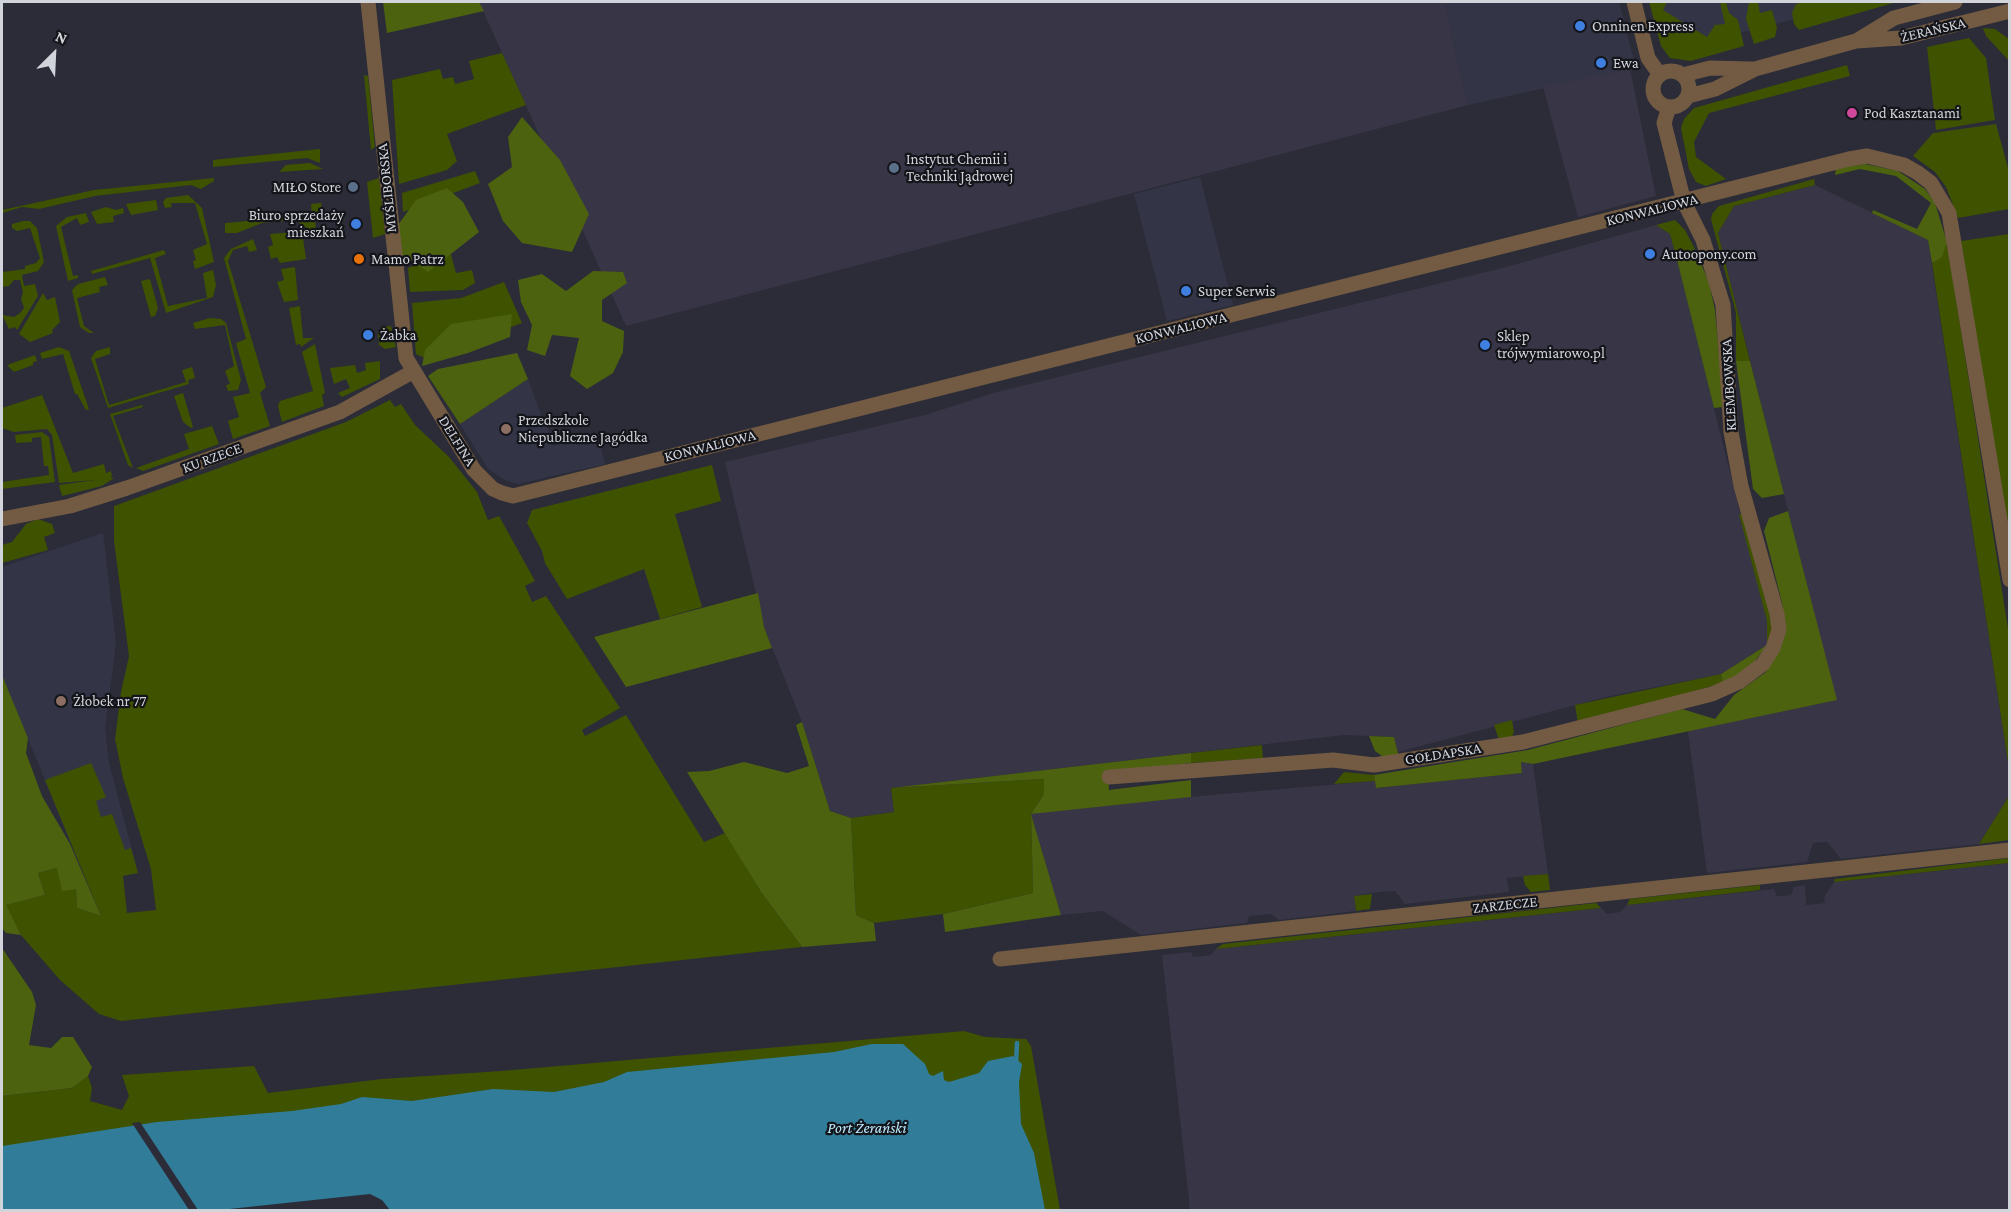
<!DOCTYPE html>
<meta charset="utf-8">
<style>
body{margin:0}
#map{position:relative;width:2011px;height:1212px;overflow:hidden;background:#2b2c38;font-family:"Crimson Pro",serif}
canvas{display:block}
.frame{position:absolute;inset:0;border:3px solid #d2d4db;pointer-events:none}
.north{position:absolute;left:24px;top:24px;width:60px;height:60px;-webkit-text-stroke:4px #14151a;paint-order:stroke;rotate:24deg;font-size:16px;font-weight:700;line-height:24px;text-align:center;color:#d2d4db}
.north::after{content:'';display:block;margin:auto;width:21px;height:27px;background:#d2d4db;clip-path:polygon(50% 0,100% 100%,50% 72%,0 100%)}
</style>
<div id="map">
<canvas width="2011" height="1212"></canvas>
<div class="frame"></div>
<div class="north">N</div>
</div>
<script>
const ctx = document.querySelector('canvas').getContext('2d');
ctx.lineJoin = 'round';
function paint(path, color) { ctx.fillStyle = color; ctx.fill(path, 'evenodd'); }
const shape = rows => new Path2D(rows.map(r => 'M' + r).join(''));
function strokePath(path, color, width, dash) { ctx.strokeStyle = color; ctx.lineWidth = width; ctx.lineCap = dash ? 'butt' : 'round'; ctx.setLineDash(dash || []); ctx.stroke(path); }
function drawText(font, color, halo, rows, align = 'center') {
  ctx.font = font + ' "Crimson Pro",serif'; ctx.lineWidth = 4.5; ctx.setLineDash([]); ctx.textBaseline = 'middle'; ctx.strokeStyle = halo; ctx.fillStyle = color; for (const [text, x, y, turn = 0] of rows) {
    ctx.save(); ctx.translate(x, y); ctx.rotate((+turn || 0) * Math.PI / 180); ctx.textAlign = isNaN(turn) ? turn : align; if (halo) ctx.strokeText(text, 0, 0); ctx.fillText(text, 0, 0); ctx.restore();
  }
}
const built = shape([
 [1444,2,1619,2,1636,68,1468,105],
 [1660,2,1865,2,1673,49],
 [1200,177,1233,305,1167,321,1134,194],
 [528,379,543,420,546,420,553,446,598,435,605,464,518,484,505,480,488,469,460,424],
 [103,533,116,643,105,728,109,763,138,873,123,876,127,914,101,917,2,675,2,567]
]);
const industrial = shape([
 [479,2,1444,2,1468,105,626,326],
 [1630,69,1656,196,1578,217,1543,87],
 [1815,185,1928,240,2009,769,2009,796,1979,844,1841,859,1827,842,1813,843,1807,862,1707,873,1688,731,1836,700,1718,233,1734,206],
 [1656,225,1670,234,1676,256,1767,621,1767,645,1721,674,1606,697,1398,752,1394,737,1344,735,891,788,894,812,851,818,830,811,802,722,764,627,725,462,925,415,997,392,1506,267],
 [1521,762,1533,764,1548,874,1507,878,1509,892,1405,904,1395,891,1379,892,1354,896,1356,911,1279,920,1271,914,1249,916,1247,923,1141,935,1103,911,1061,915,1031,814,1107,804,1375,781,1376,788,1522,773],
 [2009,863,2009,1210,1190,1210,1162,955,1191,952,1193,957,1211,955,1216,949,1601,908,1607,914,1620,912,1627,905,1774,889,1777,896,1784,896,1791,895,1794,887,1805,885,1806,905,1816,904,1825,903,1824,897,1834,882]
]);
const green = shape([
 [1649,2,1667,2,1663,10,1707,37,1715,25,1725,24,1720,2,1726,2,1729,13,1738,20,1744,46,1691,61,1670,58,1661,46],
 [1749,2,1758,2,1760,13,1772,10,1777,28,1775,37,1754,44,1746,19],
 [1803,2,1897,2,1799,30,1794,24,1792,13,1796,4],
 [1983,28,1995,29,2009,39,2009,61,1986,36],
 [1969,38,1986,58,1995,120,1936,130,1927,47],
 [502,53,526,105,447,134,457,161,447,170,399,184,392,80,440,69,443,79,453,77,455,84,474,79,469,61],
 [1847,65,1850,76,1709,113,1694,142,1696,157,1726,179,1706,186,1696,182,1689,169,1681,128,1684,119,1694,108],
 [364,75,368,76,375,147,371,150],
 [1996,124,2008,168,2009,209,1958,218,1946,187,1935,172,1913,156,1933,133],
 [320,149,320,163,307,158,213,167,213,160],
 [310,163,323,169,279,172,286,165],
 [475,171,480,183,403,212,402,193],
 [214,178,214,181,201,189,191,185,95,196,39,209,22,207,2,213,2,210,94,190],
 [379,178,385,234,373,238,367,182],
 [1814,179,1815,185,1734,206,1718,233,1750,361,1736,361,1736,313,1711,219,1712,214,1719,206],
 [188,195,202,208,214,262,195,269,193,261,196,260,193,250,207,244,195,203,171,203,172,207,165,208,163,202,166,198],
 [156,200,158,210,131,215,126,204],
 [321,203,323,216,315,216,316,238,313,232,295,220,262,223,237,233,225,233,225,223,312,215,311,204],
 [106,207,116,210,123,208,124,213,113,216,114,222,97,224,91,212],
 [86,213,89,222,80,225,77,218,61,227,73,276,78,275,78,278,68,281,56,226,67,217],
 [1675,220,1685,230,1695,249,1676,256,1670,234,1656,225],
 [23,221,30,221,37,228,44,262,38,271,22,275,24,286,35,284,38,296,17,330,15,327,9,329,2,315,14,317,20,313,24,308,21,299,23,292,20,280,14,280,9,286,2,287,2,272,25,269,25,266,36,263,40,258,30,228,17,231,12,228,12,224],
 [294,232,303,238,306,259,280,263,277,257,271,259,268,247,273,245,270,234],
 [2009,234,2009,541,1961,241],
 [253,239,257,250,249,252,247,246,233,250,228,261,266,387,260,393,270,426,233,439,228,421,239,417,233,397,250,393,236,343,246,339,224,258,231,249],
 [1947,242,2009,635,2009,769,1932,263,1936,261],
 [164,250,166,254,155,258,168,306,207,298,203,273,213,270,216,285,213,297,166,313,150,258,92,274,91,271],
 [450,251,456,273,472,270,475,283,463,290,410,292,408,268],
 [295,267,298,300,284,302,277,282,284,280,281,269],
 [105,277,108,285,99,287,100,292,77,298,84,326,94,333,89,333,80,327,72,290,78,284],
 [150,279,158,308,155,316,151,317,141,281],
 [504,282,522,323,427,359,416,354,412,303,461,298],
 [43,293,47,300,55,297,60,322,52,330,53,333,30,342,19,334],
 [300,306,303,338,314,338,301,347,300,344,296,345,289,308],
 [210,318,221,319,226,323,241,380,238,390,228,391,226,385,230,384,225,371,234,366,225,325,195,329,193,323],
 [391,326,396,347,385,349,379,345,378,332,383,327],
 [315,344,325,393,322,395,324,406,282,422,278,406,280,401,313,391,302,352],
 [59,347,69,351,89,409,86,410,77,394,75,394,63,354,42,359,40,353],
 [110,347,110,354,95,359,109,405,186,382,182,370,192,367,195,378,188,380,189,384,108,408,91,358,96,351],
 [35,355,37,361,33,362,33,365,14,372,7,365],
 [380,361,380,379,342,397,338,393,350,388,346,379,334,384,330,368,355,365,357,373,366,370,365,363],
 [183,393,193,427,191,428,183,422,174,396],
 [42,395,73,473,104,464,106,473,111,471,112,476,110,477,114,478,102,486,62,496,59,485,95,480,59,483,52,435,47,429,14,432,2,428,2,408],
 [390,400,395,407,401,404,415,425,449,457,477,492,488,520,499,516,535,581,525,586,532,602,546,596,620,708,582,730,585,736,626,715,704,842,725,833,761,892,802,947,121,1021,99,1014,60,980,21,935,5,905,45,895,38,873,57,868,76,889,77,908,101,916,45,780,91,763,106,797,96,801,101,817,112,814,125,850,131,848,138,873,123,876,127,913,156,910,151,869,123,778,115,739,121,692,129,656,114,541,114,506,346,422],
 [142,405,143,407,113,416,133,468,128,465,110,414],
 [212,426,219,444,143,471,136,468,189,449,184,434],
 [42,432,49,437,55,482,2,489,2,482,49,475,48,466,44,466,41,437,32,438,32,442,16,443,15,435],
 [712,465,721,501,675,514,702,607,660,619,644,569,567,599,545,563,542,551,527,523,532,510],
 [1739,514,1743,514,1769,604,1772,630,1767,645,1767,621],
 [38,519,52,524,55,533,44,537,48,550,2,563,2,545,12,542,26,524],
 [1721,674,1723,683,1578,724,1575,705],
 [1512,720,1514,732,1512,737,1499,740,1494,725],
 [1262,745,1263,758,1191,763,1191,753],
 [1344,772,1374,775,1375,781,1334,784],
 [1044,779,1044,794,1031,814,1033,893,943,914,874,923,856,915,851,818,894,812,891,788],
 [2009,796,2009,840,1979,844],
 [2009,858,2009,863,1834,882,1835,879],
 [1548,874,1550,890,1531,892,1525,885,1523,876],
 [1760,885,1760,890,1627,905,1630,899],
 [1372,894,1370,909,1356,911,1354,896],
 [1596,903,1601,908,1216,949,1223,944],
 [964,1031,985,1037,1026,1039,1031,1046,1060,1210,695,1210,2,1156,2,1096,72,1088,88,1076,92,1088,90,1101,122,1110,129,1096,122,1075,254,1066,268,1093,382,1079,501,1071]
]);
const forest = shape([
 [383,2,479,2,484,11,387,33],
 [522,117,560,160,589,214,572,252,522,243,503,221,488,184,512,167,508,137],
 [1865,164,1898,171,1925,189,1935,203,1947,242,1942,257,1936,261,1932,263,1928,240,1872,213,1873,210,1917,229,1931,203,1896,176,1860,169,1835,175,1836,168],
 [447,188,463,202,479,232,428,272,398,252,398,225,416,200],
 [1695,249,1709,283,1715,310,1724,407,1714,408,1676,256],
 [593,271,623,272,627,283,602,300,602,321,624,331,623,352,613,373,587,389,570,376,579,338,552,335,545,356,527,350,532,325,521,302,518,280,542,274,566,291],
 [512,314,510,337,468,353,422,366,425,350,451,324],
 [517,353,528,379,460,424,428,376,438,369],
 [1736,361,1750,361,1784,494,1762,498,1753,489],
 [1788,511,1837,700,1533,764,1521,762,1522,773,1376,788,1374,775,1528,750,1682,709,1715,719,1734,695,1766,672,1777,652,1783,607,1764,531,1769,518],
 [758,593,764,627,772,648,626,687,594,637],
 [1767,645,1749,669,1723,683,1721,674],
 [2,675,28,738,26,753,42,796,70,844,101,916,77,908,76,889,62,891,57,868,38,873,45,895,6,905,21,935,6,933,2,928],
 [802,722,830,811,851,818,856,915,874,923,876,941,802,947,761,892,687,772,709,771,744,762,787,773,809,766,796,725],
 [1369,736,1394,737,1399,757,1382,756,1375,751],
 [1191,753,1191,763,1108,772,1109,790,1191,780,1191,797,1031,814,1061,915,945,932,943,914,1033,893,1031,814,1044,794,1044,779,891,788],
 [2,948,32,992,36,1005,29,1045,51,1048,62,1037,73,1037,92,1067,88,1076,72,1088,2,1096]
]);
const water = shape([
 [872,1044,903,1044,925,1064,929,1074,933,1076,943,1071,944,1080,949,1082,979,1073,988,1061,1013,1056,1022,1064,1019,1082,1021,1124,1034,1153,1045,1210,390,1210,382,1200,370,1194,220,1210,2,1210,2,1146,157,1122,292,1111,341,1104,362,1097,412,1101,493,1089,554,1092,604,1082,627,1072,834,1052]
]);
const pier = shape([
 [140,1122,198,1210,189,1210,132,1123]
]);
const stream = shape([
 [1016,1064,1017,1043]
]);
const minor = shape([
 [368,2,406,358,474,470,493,489,502,493,513,496,1849,159,1867,156,1904,165,1918,173,1931,183,1949,213,2010,580],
 [1634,2,1648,58,1660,75],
 [1858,40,1894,18,1955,2],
 '1653 89a18 18 0 1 1 36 0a18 18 0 1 1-36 0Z',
 [1683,75,1710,68,1752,69],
 [1688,96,1715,89,1755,69,1856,41,1901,38,2010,11],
 [2,519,70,506,127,488,340,412,414,371],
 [1109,777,1333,760,1374,765,1523,742,1712,694,1739,682,1763,664,1773,648,1779,630,1777,614,1741,486,1731,432,1723,305,1703,240,1684,202,1664,123,1669,107],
 [1000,959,2010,850]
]);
const markers = [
 [1580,26,6,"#3f7fe0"],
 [1601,63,6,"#3f7fe0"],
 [1852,113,6,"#d1479c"],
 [894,168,6,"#5c6f8a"],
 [353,187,6,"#5c6f8a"],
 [356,224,6,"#3f7fe0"],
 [1650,254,6,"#3f7fe0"],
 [359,259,6,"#e8710a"],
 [1186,291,6,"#3f7fe0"],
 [368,335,6,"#3f7fe0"],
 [1485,345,6,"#3f7fe0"],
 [506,429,6,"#8d6e63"],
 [61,701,6,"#8d6e63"]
];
const poiNames = [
 ["Onninen Express",1592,26],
 ["Ewa",1613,63],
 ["Pod Kasztanami",1864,113],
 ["Instytut Chemii i",906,159],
 ["Techniki Jądrowej",906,176],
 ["MIŁO Store",341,187,"right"],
 ["Biuro sprzedaży",344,215,"right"],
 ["mieszkań",344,232,"right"],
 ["Autoopony.com",1662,254],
 ["Mamo Patrz",371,259],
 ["Super Serwis",1198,291],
 ["Żabka",380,335],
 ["Sklep",1497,336],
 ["trójwymiarowo.pl",1497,353],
 ["Przedszkole",518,420],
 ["Niepubliczne Jagódka",518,437],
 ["Żłobek nr 77",73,701]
];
const streetNames = [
 ["ŻERAŃSKA",1933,30,-13],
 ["MYŚLIBORSKA",387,188,-96],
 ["KONWALIOWA",1652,210,-14],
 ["KONWALIOWA",1181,328,-14],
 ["KLEMBOWSKA",1729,385,-93],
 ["DELFINA",457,441,58],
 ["KONWALIOWA",710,446,-14],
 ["KU RZECE",212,458,-20],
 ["GOŁDAPSKA",1443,754,-9],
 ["ZARZECZE",1505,905,-6]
];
const waterNames = [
 ["Port Żerański",867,1128]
];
paint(built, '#333547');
paint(industrial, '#383546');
paint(green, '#3e5200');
paint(forest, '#4c620f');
paint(water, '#317d99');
paint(pier, '#2b2c38');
strokePath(stream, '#317d99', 4.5);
strokePath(minor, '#725b42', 15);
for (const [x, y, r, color] of markers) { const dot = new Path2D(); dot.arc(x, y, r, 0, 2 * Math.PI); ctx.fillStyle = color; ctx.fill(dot); strokePath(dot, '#14151a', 2); }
drawText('15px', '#d2d4db', '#14151a', poiNames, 'left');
drawText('15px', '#d2d4db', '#14151a', streetNames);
drawText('italic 16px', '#bceafe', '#14151a', waterNames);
</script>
